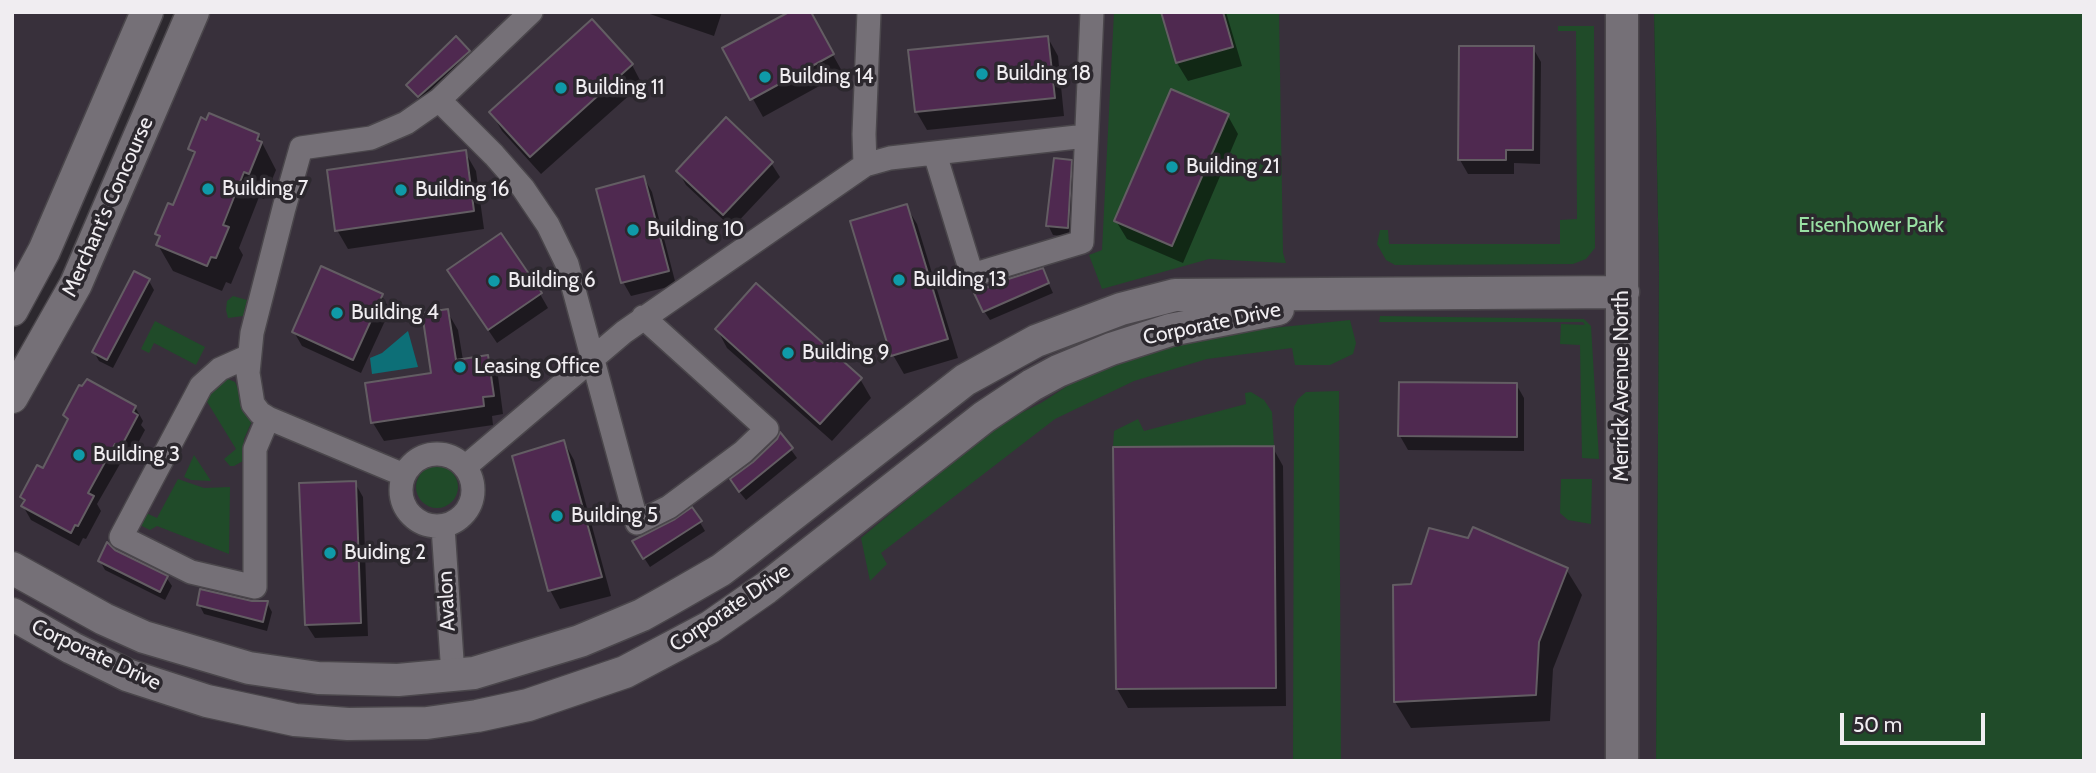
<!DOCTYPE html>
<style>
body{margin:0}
#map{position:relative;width:2096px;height:773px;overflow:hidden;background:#2c282e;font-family:Cabin,sans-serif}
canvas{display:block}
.frame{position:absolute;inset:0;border:14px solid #f0edf1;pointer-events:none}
.scale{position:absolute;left:1840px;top:713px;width:145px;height:32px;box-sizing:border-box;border:4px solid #f0edf1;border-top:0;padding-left:9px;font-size:21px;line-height:24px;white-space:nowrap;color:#f0edf1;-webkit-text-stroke:5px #2c282e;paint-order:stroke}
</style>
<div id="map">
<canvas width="2096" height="773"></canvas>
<div class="frame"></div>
<div class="scale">50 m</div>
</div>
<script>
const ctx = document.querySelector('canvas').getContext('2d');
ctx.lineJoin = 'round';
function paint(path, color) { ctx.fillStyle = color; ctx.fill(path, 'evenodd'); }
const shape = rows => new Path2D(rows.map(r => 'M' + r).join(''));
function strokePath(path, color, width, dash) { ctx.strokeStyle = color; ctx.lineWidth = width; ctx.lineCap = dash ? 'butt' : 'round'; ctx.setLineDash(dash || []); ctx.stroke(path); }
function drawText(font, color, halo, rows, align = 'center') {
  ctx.font = font + ' Cabin,sans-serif'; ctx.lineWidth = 7; ctx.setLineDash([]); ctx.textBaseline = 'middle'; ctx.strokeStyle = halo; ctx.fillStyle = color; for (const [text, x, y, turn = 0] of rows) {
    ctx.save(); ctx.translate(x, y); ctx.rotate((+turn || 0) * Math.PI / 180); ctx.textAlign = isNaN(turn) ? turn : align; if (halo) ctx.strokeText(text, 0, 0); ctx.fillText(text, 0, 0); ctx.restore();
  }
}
const built = shape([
 [12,12,147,12,12,310],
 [193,12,1654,12,1659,270,1656,761,12,761,12,397]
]);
const green = shape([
 [1114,12,1279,12,1283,253,1286,263,1209,259,1102,289,1089,255,1102,250],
 [1654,12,2084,12,2084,761,1656,761,1659,270],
 [1558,26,1594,26,1595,248,1586,259,1573,264,1395,265,1386,260,1377,244,1380,230,1388,230,1389,244,1560,244,1560,220,1577,219,1576,31,1558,31],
 [233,296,247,300,243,316,228,318,226,310,227,301],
 [1380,316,1584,319,1591,326,1599,459,1582,458,1580,345,1560,344,1561,324,1585,325,1583,322,1379,322],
 [1350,320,1356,343,1353,354,1330,365,1295,365,1292,348,1207,359,1134,381,1055,419,881,553,887,564,870,581,861,538,997,425,1041,403,1072,383,1140,354,1179,345,1253,330],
 [155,321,205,347,196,365,154,343,149,353,141,349],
 [220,379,228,379,235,382,251,418,251,423,244,439,243,461,234,466,230,466,224,459,236,449,206,400],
 [1339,391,1341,761,1293,761,1294,407,1298,399,1306,392],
 [1251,392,1264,400,1272,412,1274,446,1113,447,1114,431,1138,419,1144,431,1246,404,1245,393],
 [194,455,211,481,191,480,184,477],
 '416 487a21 21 0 1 1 42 0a21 21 0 1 1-42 0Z',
 [178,479,204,488,230,487,229,554,157,526,150,530,140,525,144,512,157,518],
 [1561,479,1592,479,1591,524,1568,520,1560,513]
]);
const water = shape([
 [408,331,418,367,372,374,370,358,382,353]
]);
const shadow = shape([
 [644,12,722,12,714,36],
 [809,12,843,73,763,117,725,49],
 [1163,12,1226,12,1242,66,1188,81,1177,63],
 [1048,38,1058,56,1064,116,927,130,916,111],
 [1533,48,1541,62,1540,164,1514,163,1514,174,1468,174,1460,160],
 [469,52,474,61,425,105,414,94,408,85],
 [632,65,642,84,541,174,502,131,491,112],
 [1228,116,1238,134,1183,263,1127,239,1116,221],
 [258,135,276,170,264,199,259,197,239,248,243,255,231,284,226,282,222,291,173,271,158,245,160,239,157,234,174,207,195,156,190,149],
 [465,152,476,171,484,229,348,249,337,230],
 [1070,161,1076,171,1072,237,1053,235,1048,225],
 [771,163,780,177,732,228,686,185,678,171],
 [644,178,652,192,676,285,631,296,623,282],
 [906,206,917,224,958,358,904,374,893,355],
 [1047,280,1053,293,990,320,984,311],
 [149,281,154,290,113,368,99,361,94,352],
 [457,284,540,294,548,308,497,343],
 [382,296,390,310,361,373,302,346,294,332],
 [447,311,458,330,463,360,487,357,498,376,503,414,492,416,493,425,384,441,373,423,433,375],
 [717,329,860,379,871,398,832,441,727,348],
 [1516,384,1524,398,1524,451,1408,450,1400,436],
 [135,407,143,421,141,425,145,430,129,460,124,457,97,504,101,511,86,539,83,538,79,546,31,520,23,506,25,502,22,497,43,470,69,422,65,415],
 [781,436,797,458,746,500,737,489,754,463],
 [564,442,574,460,611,596,560,609,550,590],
 [1273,448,1283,466,1286,706,1128,708,1117,689],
 [355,483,363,497,368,636,315,638,306,624],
 [692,509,705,531,650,567,639,550],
 [114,551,166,577,172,586,165,600,105,570,100,561],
 [1566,569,1582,595,1553,669,1550,721,1411,728,1395,702],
 [252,602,267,603,272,612,267,631,204,614,199,604]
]);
const building = shape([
 [789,12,811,12,834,54,750,100,722,48,789,12],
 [1161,12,1223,12,1233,47,1176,63,1161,12],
 [592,19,633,64,530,157,489,112,592,19],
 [456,36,470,51,418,97,406,85,456,36],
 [1048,36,1055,98,915,112,908,50,1048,36],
 [1459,46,1534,46,1533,150,1506,150,1506,160,1458,160,1459,46],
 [1171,89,1229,114,1172,246,1114,221,1171,89],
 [209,113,259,134,257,140,262,142,249,174,244,172,223,225,229,227,216,258,211,257,207,266,156,245,160,236,155,234,168,203,173,205,195,152,188,149,201,117,206,120,209,113],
 [726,117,773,162,723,215,676,171,726,117],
 [466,150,474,211,335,231,327,170,466,150],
 [1054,158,1072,160,1068,228,1046,226,1054,158],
 [644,176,669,271,621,283,596,189,644,176],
 [907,204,948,339,891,356,850,221,907,204],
 [501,233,542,293,488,330,447,270,501,233],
 [321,266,383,294,353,360,292,332,321,266],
 [1043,268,1049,283,983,312,974,293,1002,281,1043,268],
 [134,271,150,279,107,360,92,352,134,271],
 [756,283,862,378,820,424,715,329,756,283],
 [448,309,456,360,488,355,494,396,483,397,484,406,371,423,365,383,431,373,422,313,448,309],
 [87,379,136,406,133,412,138,415,121,447,115,444,88,493,94,496,78,526,75,525,71,533,21,506,25,500,20,497,37,465,43,468,68,419,63,415,79,385,82,386,87,379],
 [1399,382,1517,383,1517,437,1398,436,1399,382],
 [780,432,793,448,739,492,730,479,753,462,777,439,780,432],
 [564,440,602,577,548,591,512,456,564,440],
 [1274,446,1276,688,1116,689,1113,447,1274,446],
 [356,481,361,623,305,625,299,483,356,481],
 [692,507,702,521,643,559,632,541,675,519,692,507],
 [1473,527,1568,568,1539,642,1536,695,1394,702,1393,585,1411,584,1429,528,1468,538,1473,527],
 [107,542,115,550,168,576,160,592,98,561,107,542],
 [200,589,252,601,268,601,263,622,197,605,200,589]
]);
const street = shape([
 [439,100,494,155,523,188,548,225,567,264,637,523,669,507,743,452,767,429,643,317],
 [935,154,972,275,1082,242,1092,12],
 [865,165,864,134,869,12],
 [249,356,220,369,201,386,121,537,191,572,255,587,255,449,268,418],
 '401 490a36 36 0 1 1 72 0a36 36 0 1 1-72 0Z',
 [465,467,624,332,865,165,890,158,1086,136],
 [404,475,268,418,260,413,253,404,248,373,252,333,284,208,301,148,371,138,406,123,439,100,531,12],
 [443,527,453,675]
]);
const secondary = shape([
 [12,310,44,251,147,12],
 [12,397,76,284,193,12],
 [12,568,104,619,144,637,249,668,318,678,398,680,474,673,580,641,642,615,667,601,721,570,746,551,965,380,1036,341,1121,309,1175,295,1623,292],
 [12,614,72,648,127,675,207,701,295,720,348,724,427,723,477,716,528,705,625,672,710,627,766,588,984,417,1032,385,1058,371,1111,349,1170,330,1278,309],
 [1622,761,1622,12]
]);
const markers = [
 [982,74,7,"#0f9aa8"],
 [765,77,7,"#0f9aa8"],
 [561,88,7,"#0f9aa8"],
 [1172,167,7,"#0f9aa8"],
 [208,189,7,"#0f9aa8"],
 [401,190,7,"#0f9aa8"],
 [633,230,7,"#0f9aa8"],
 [899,280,7,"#0f9aa8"],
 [494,281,7,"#0f9aa8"],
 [337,313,7,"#0f9aa8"],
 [788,353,7,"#0f9aa8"],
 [460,367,7,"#0f9aa8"],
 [79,455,7,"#0f9aa8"],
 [557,516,7,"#0f9aa8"],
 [330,553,7,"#0f9aa8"]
];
const poiNames = [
 ["Building 18",996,74],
 ["Building 14",779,77],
 ["Building 11",575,88],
 ["Building 21",1186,167],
 ["Building 7",222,189],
 ["Building 16",415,190],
 ["Building 10",647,230],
 ["Building 13",913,280],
 ["Building 6",508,281],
 ["Building 4",351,313],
 ["Building 9",802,353],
 ["Leasing Office",474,367],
 ["Building 3",93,455],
 ["Building 5",571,516],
 ["Buiding 2",344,553]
];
const streetNames = [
 ["Merchant's Concourse",108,207,-66],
 ["Corporate Drive",1212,324,-12],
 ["Merrick Avenue North",1622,386,-90],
 ["Avalon",447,601,-93],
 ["Corporate Drive",730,608,-34],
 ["Corporate Drive",96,655,25]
];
const parkNames = [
 ["Eisenhower Park",1871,226]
];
paint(built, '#38303b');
paint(green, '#204b29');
paint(water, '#0d6f77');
paint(shadow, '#0007');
paint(building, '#4f2950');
strokePath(building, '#635d63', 2);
strokePath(street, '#4a464b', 26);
strokePath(secondary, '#4a464b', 35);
strokePath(street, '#757077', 23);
strokePath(secondary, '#757077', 32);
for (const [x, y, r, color] of markers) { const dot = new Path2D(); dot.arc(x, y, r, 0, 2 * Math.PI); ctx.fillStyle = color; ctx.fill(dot); strokePath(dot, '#2c282e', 2.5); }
drawText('21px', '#f0edf1', '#2c282e', poiNames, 'left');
drawText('21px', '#f0edf1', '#2c282e', streetNames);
drawText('21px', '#99e1a4', '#2c282e', parkNames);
</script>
